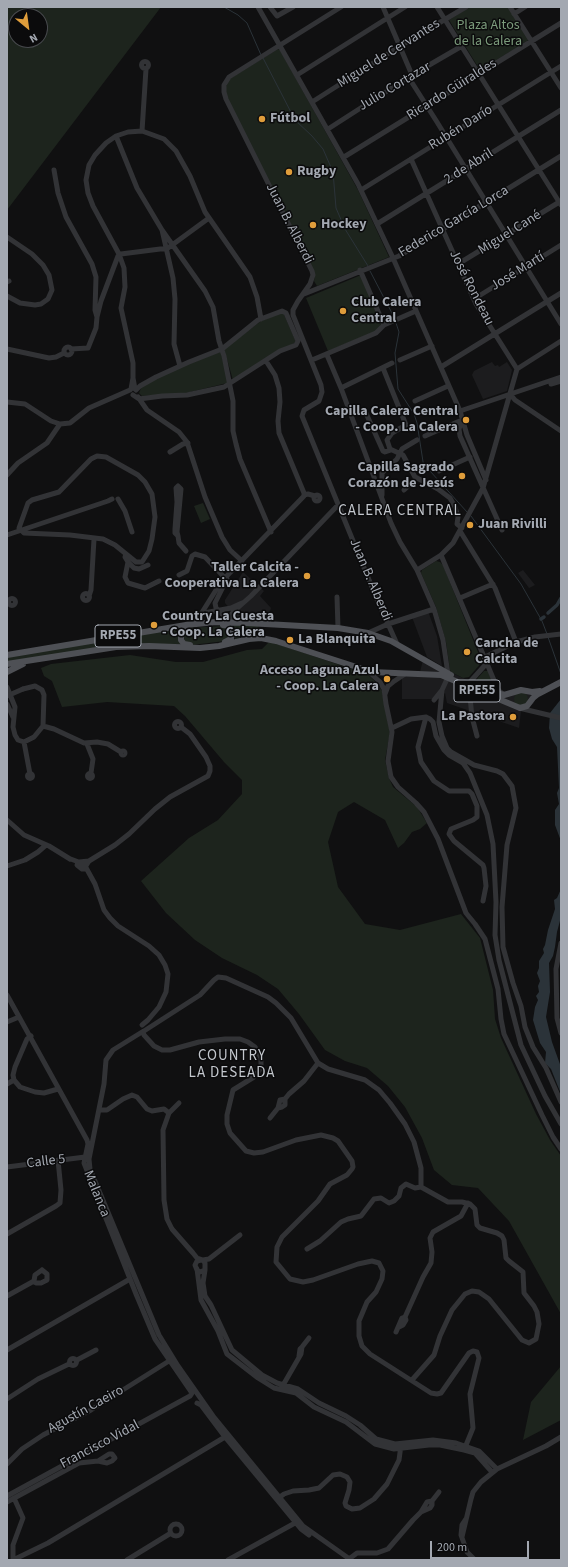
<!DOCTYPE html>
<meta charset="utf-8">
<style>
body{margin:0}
#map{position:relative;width:568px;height:1567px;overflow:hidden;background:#101011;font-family:"Source Sans 3",sans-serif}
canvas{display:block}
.frame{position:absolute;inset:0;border:8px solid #a3a8b1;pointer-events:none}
.north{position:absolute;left:8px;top:8px;width:40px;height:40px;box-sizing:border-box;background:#0b0b0c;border:1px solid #484a4e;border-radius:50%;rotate:151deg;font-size:11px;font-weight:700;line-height:16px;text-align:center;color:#a3a8b1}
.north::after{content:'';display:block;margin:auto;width:14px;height:18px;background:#df9d3b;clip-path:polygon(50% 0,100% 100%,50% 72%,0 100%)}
.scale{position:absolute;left:430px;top:1541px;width:99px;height:18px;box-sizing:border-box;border:2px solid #a3a8b1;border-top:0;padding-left:5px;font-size:12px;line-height:14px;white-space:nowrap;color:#a3a8b1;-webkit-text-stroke:3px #0b0b0c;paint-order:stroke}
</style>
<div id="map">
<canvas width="568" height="1567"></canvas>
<div class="frame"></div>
<div class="north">N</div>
<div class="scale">200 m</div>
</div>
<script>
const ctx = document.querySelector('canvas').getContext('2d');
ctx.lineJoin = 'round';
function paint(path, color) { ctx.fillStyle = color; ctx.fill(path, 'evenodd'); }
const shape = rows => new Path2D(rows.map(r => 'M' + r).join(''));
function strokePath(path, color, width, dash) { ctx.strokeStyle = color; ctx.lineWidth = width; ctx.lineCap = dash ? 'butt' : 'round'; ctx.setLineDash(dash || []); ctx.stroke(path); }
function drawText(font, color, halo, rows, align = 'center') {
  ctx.font = font + ' "Source Sans 3",sans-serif'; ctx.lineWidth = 3; ctx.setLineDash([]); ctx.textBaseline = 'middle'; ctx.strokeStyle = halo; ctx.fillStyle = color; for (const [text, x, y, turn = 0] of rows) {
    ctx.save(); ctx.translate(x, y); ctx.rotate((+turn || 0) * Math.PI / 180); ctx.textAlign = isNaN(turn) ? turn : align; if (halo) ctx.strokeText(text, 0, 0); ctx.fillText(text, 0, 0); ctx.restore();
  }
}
const built = shape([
 [492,362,495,366,498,365,499,367,507,362,512,370,507,391,483,399,472,375,474,371],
 [523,570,535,585,529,588,518,573],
 [243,572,264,591,260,596,271,608,268,617,262,619,239,619,225,603,225,600],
 [428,611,437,636,442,666,427,657,412,617],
 [424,656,450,672,480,686,498,693,533,691,544,688,561,679,561,683,538,695,533,704,521,711,519,728,447,703,445,693,438,699,402,699,402,672,420,672]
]);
const green = shape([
 [7,7,161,7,7,210],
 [16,16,40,16,40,40,16,40],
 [470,7,508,7,529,40,480,70,449,20],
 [278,49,280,50,358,190,389,257,317,286,314,281,315,276,227,99,225,90,228,80],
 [361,275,381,324,379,330,328,351,306,298],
 [283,312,296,342,233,380,224,349,261,321],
 [220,352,221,352,228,382,227,383,186,393,142,396,139,393,142,386,182,366],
 [203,503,210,519,201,523,194,506],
 [436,561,440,562,443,565,482,662,469,677,463,678,451,672,450,670,446,642,436,607,421,573,422,570],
 [234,625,259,625,258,629,241,628,240,638,235,639],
 [223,626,228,627,230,636,225,641,192,645,186,643,183,636,187,628],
 [179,628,181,645,146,644,7,663,7,657],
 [269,642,280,645,367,674,377,683,382,691,390,733,385,760,389,778,393,787,417,807,427,823,420,829,412,832,404,843,398,848,385,820,354,802,338,812,328,842,338,887,365,924,400,930,461,914,480,938,493,990,495,1019,501,1038,536,1114,550,1140,561,1156,561,1314,509,1221,478,1188,452,1185,434,1170,422,1138,405,1107,388,1086,367,1068,345,1061,325,1050,299,1014,278,989,257,975,222,958,195,940,166,913,141,881,189,838,218,820,242,794,242,780,224,762,185,716,174,706,107,702,62,707,52,681,44,676,41,668,51,664,130,655,176,662,203,662,247,650,262,649],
 [484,671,488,671,496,690,478,682,477,679],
 '514 699a7 7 0 1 1 14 0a7 7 0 1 1-14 0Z',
 [561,1366,561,1420,523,1440,531,1402]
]);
const water = shape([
 [561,699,561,841,555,825,555,810,559,804,557,793,559,788,557,747,552,739,549,728,550,713],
 [561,889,561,917,557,932,555,947,553,956,549,963,550,992,546,1017,552,1042,561,1067,561,1094,551,1069,545,1063,546,1052,540,1043,533,1020,535,1007,538,1000,536,996,539,992,538,986,540,981,537,973,539,968,539,961,544,953,543,949,545,945,548,930,555,909,554,900,557,898]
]);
const stream = shape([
 [224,7,238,15,247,23,261,55],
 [263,58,295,120,312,136,323,149,333,172,336,208,345,229,368,266],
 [370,271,394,317],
 [396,323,399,332,395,353,398,389,414,414,417,423,424,468,430,471,467,512],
 [471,516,521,584,542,621,547,634],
 [548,637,561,674]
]);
const canal = shape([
 [548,613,557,605,561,598],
 [541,619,544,617]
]);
const minor = shape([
 [258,7,358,184,393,258,460,411,467,435,486,480],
 [270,7,277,16,293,7],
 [341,7,229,77,224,85,224,92,226,99,312,271,313,275,310,284,298,301,293,310,293,315,321,385,322,392,319,401,304,410,302,416,376,597,397,644],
 [383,7,412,75],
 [437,7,561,205],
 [510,7,561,88],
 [514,14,525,7],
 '141.5 65a3.5 3.5 0 1 1 7 0a3.5 3.5 0 1 1-7 0Z',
 [297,75,405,7],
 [409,78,437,122,561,324],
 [312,102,400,46,466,7],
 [328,129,412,75,462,46],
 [142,131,146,69],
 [116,136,137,188,162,230,173,278,175,299,174,344,180,366],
 [344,157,561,23],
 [411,159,476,304,517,369],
 [54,170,58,193,66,217,92,264,96,277,95,310,97,317,96,328,88,348,71,349],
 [361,190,561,66],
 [377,224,561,110],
 [162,230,205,291,213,307,219,341,224,356,233,401,233,431,236,444,240,459,271,532],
 [7,237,32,254,43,265,49,275,52,290,48,299,41,304,35,305,20,303,7,296],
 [458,264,561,201],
 [360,270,384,325],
 [7,282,9,281],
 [304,294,399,256,561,156],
 [474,299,561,245],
 [97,317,101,301,118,256,121,254,168,248,209,218],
 '64 351a4 4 0 1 1 8 0a4 4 0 1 1-8 0Z',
 [7,349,49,358,56,357,64,353],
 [327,355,341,388,391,523,400,542,417,570,434,609,443,640,448,674],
 [312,360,376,333,384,325,416,311],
 [400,360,432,346],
 [441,367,561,293],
 [383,368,406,425,392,433,387,440,390,449,403,455,415,477,438,489,450,498,455,507,458,517,457,524,462,528],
 [133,378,133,363,121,308,125,287,124,268,119,254,93,206,88,193,86,180,89,165,95,155,106,143,116,136,128,132,142,131,164,139,176,151,190,176,205,212,250,277,257,297,261,319],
 [551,384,561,381],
 [341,388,392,363],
 [131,389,133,378,135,389],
 [510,394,515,400,561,431],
 [133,395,139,399,162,396,187,395,224,387,280,351,296,345,298,341,286,313,282,311,258,320,222,349,189,362,156,377,140,386,136,390],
 [138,397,147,410,179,432,187,442,205,497,222,537,230,550,242,561],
 [415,401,448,386],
 [7,402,25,404,51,421,60,424],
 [365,411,383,451,385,452,391,450],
 [460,411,561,377],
 [462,420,459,429,460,436,502,530],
 [425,436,462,420],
 [170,452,183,444,188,443],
 [97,456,106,457,138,475,145,482,152,494,155,517,152,539,149,551,142,562,136,562,115,545,103,539,70,535,24,533,19,528,28,503,32,500,59,492,91,459,97,456],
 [439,471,470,457],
 [7,475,18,463,47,443,60,424,70,423,89,408,130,390],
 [404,490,417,478],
 [304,495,308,494,315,496],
 [382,495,382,473,397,459,402,449,417,440],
 '314 498a3 3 0 1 1 6 0a3 3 0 1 1-6 0Z',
 [118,499,125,511,132,532],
 [460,531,495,588,516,642],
 [7,535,108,501,112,499],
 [178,536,175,533,175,529,177,502,176,488,178,486,181,489,177,532,178,536,179,543,186,551],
 [126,554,125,557,128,562,125,577,128,583,145,588,159,581],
 [441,555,496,685,499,691,503,694],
 [128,562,134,568,139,569,148,565],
 [417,570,441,555,453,543,483,488,517,369,561,341],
 [179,575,187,571,192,556,195,554,205,557,225,578],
 [227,579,215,603,216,608,230,622],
 '82.5 597a3.5 3.5 0 1 1 7 0a3.5 3.5 0 1 1-7 0Z',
 [89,596,91,590,94,539],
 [337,597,338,628],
 [460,598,493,584],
 '8.5 602a3.5 3.5 0 1 1 7 0a3.5 3.5 0 1 1-7 0Z',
 [201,614,221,582,304,496,304,493,279,433,278,421,280,402,279,388,275,375,266,361],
 [230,622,230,617,233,612,251,596,338,505],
 [187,624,204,613,231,608,242,603],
 [368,633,388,624,434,609],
 [485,657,516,642,535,637,561,634],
 [369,672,380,682,384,689,386,704,392,732,388,761,391,777,398,787,416,803,424,812,438,839,466,913,475,924,485,939,498,989,501,1019,504,1034,542,1115,553,1137,561,1149],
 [448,677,442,690,439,722,442,736,447,748,451,752,474,765,497,771,503,774,512,786,516,808,507,845,502,907,503,947,513,983,521,1006,525,1027,533,1047,546,1068,561,1102],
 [469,683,487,663],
 [7,687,15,707,13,727,15,735,18,740,24,742,34,737,43,726,44,695,42,690,35,686,23,689],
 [469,687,472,717,477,736],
 [385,694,388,686,393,682,405,674],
 [434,700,442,690],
 [7,704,13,717],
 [519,708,561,718],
 [426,717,418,747,421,762,434,781,449,791,469,791,472,794,477,806,477,817,473,820,451,829,449,834,454,841,483,865,484,868,486,886,483,901],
 '174.5 725a3.5 3.5 0 1 1 7 0a3.5 3.5 0 1 1-7 0Z',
 [43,726,54,729,84,743,97,742,108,744,121,752],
 [392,728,411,719,426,717,430,719,433,722,436,736,444,750,449,755,463,763,470,773,487,815,493,844,496,902,495,935,499,960,521,1045,545,1096,561,1124],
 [24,742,30,774],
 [87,744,93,759,91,773],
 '121 753a2 2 0 1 1 4 0a2 2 0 1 1-4 0Z',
 '87.5 776a2.5 2.5 0 1 1 5 0a2.5 2.5 0 1 1-5 0Z',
 '27.5 776a2.5 2.5 0 1 1 5 0a2.5 2.5 0 1 1-5 0Z',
 [7,820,24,835,49,846,70,859],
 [68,858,84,864,95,884,104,910,110,918,118,926,149,946,159,955,165,965,168,974,166,992,159,1007,148,1020,142,1025],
 [89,861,84,869,82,869,77,865,79,862,89,861,115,845,129,834,155,809,170,797,208,776,210,771,210,766,206,757,190,734,181,727],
 [7,866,25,860,38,852,46,845],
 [561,943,556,969,557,1018,561,1033],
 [7,995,87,1140,88,1144,84,1163,136,1294,155,1339,192,1393,190,1396,7,1496],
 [7,1022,19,1017],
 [144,1031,200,995,214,980,218,977,226,978,268,997,276,1003,291,1018,318,1063,328,1069,365,1080,379,1090,390,1103,405,1124,414,1142,421,1168,421,1187],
 [142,1032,113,1050,106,1060,104,1084,89,1159,90,1169,159,1335,178,1366,213,1416,303,1526,351,1560],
 [143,1032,144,1035,154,1046,162,1050,170,1050,199,1042,225,1039,240,1039,248,1042,255,1047,261,1058,261,1068,254,1077,233,1090,227,1115,227,1124,230,1133,246,1151,254,1153,263,1152,296,1140,321,1135,333,1138,338,1141,352,1161,353,1167,352,1169,347,1175,330,1184,318,1201,282,1237,277,1247,276,1262,290,1279,303,1282,313,1280,358,1264,372,1261,379,1263,383,1271,382,1279,376,1292,367,1302,359,1321,359,1336,362,1346,370,1354,431,1393,437,1394,441,1393,469,1353,473,1351,477,1352,479,1358,470,1394,473,1428,464,1450],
 [31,1036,27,1039,15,1067,13,1075,14,1080,20,1087,35,1092,44,1093,58,1089],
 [7,1084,14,1080],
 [285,1099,280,1100,278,1108,282,1107,285,1105,285,1099,289,1094,304,1081,318,1063],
 [99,1110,107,1110,123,1099,132,1095,137,1097,147,1109,152,1111,164,1109,169,1113,163,1130,164,1200,167,1219,172,1229,193,1253,197,1258,203,1260,205,1263,205,1270,200,1272,197,1270,195,1265,197,1261,201,1260],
 [169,1113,179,1103],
 [270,1118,278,1108],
 [7,1167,85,1157],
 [7,1234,56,1206,60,1203,61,1190,58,1160],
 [307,1249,320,1241,341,1222,348,1219,361,1216,374,1199,381,1198,389,1203,394,1201,399,1196,401,1188,406,1184,415,1188,421,1187,448,1202,462,1202,470,1204,475,1209,477,1225,480,1228,497,1233,502,1236,504,1240,506,1258,509,1261,523,1272,524,1293,534,1306,537,1312,539,1324,536,1339,529,1343,522,1340,489,1299,479,1292,472,1291,465,1294,452,1310,440,1336,434,1355,412,1380],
 [203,1260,209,1259,240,1235],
 [197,1269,201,1300,218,1331,227,1354,258,1378,274,1388,296,1393,314,1407,346,1422,375,1444,394,1449,429,1445,440,1445,464,1450,475,1453,492,1472],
 [42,1270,47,1274,47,1280,41,1283,36,1283,34,1281,35,1275,42,1270],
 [205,1270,203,1283,205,1296,211,1305,232,1350,262,1375,277,1383,298,1389,319,1403,346,1416,360,1425,376,1439,395,1444,433,1440,456,1443,479,1451,497,1469],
 [7,1296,34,1281],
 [399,1327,403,1325,406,1320,405,1317,423,1277,431,1263,432,1252,430,1238,433,1232,461,1216,468,1203],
 [396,1332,402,1318,405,1317],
 [302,1347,309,1338],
 [7,1350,130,1279],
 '69.5 1362a3.5 3.5 0 1 1 7 0a3.5 3.5 0 1 1-7 0Z',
 [77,1360,96,1350],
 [282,1387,301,1354,302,1347,300,1349,299,1356],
 [7,1399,38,1379,69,1364],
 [197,1403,201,1405,225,1437],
 [7,1464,22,1449,43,1435,91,1410,169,1361],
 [280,1497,284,1494,293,1491,309,1490,319,1488,333,1475,340,1474,347,1477,350,1482,349,1490,345,1503,346,1506,352,1509,360,1508,374,1499,387,1484,399,1460,401,1445],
 [432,1501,439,1492],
 [7,1502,79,1463,98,1461,107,1463,112,1461,115,1458,112,1454,109,1454,98,1461],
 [466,1519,462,1525,461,1535,467,1552,475,1560],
 '170 1530a6 6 0 1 1 12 0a6 6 0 1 1-12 0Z',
 [462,1537,471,1499,473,1492,481,1482,497,1469,546,1446,561,1437],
 [349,1559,357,1553,377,1553,388,1549,413,1520,421,1512,427,1502,432,1501,432,1505,430,1508,421,1512],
 [13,1560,48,1543,225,1437,301,1529,309,1535],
 [13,1560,13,1545,23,1518,14,1498],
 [127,1560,171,1533],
 [228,1560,295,1523]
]);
const major = shape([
 [186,625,181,631,181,640,184,644,190,645],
 [223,625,229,626,232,632,231,639,225,642],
 [7,655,186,625,216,622,247,623,338,628,368,633,391,641,451,675],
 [7,664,116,647,149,646,200,648,219,646,249,639,261,638,276,641,372,672,441,675,520,708,527,706,533,698,538,694,561,682],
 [7,672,23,664],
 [489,691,504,695,521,690,532,692,540,691]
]);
const minorBridge = shape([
 [7,696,23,689]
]);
const markers = [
 [262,119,4,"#df9d3b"],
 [289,172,4,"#df9d3b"],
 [313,225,4,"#df9d3b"],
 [343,311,4,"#df9d3b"],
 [466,420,4,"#df9d3b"],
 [462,476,4,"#df9d3b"],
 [470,525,4,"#df9d3b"],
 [307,576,4,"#df9d3b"],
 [154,625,4,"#df9d3b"],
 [290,640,4,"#df9d3b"],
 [467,652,4,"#df9d3b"],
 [387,679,4,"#df9d3b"],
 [513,717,4,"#df9d3b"]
];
const shields = [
 [118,636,46],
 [477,691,46]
];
const shieldNames = [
 ["RPE55",118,636],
 ["RPE55",477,691]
];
const parkNames = [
 ["Plaza Altos",488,26],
 ["de la Calera",488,42]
];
const streetNames = [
 ["Miguel de Cervantes",389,54,-32],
 ["Julio Cortazar",395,87,-31],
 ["Ricardo Güiraldes",452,90,-32],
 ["Rubén Darío",461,128,-32],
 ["2 de Abril",469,167,-32],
 ["Federico García Lorca",454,222,-31],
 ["Juan B. Alberdi",289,224,63],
 ["Miguel Cané",510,233,-32],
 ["José Martí",518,272,-32],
 ["José Rondeau",471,288,63],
 ["Juan B. Alberdi",370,580,67],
 ["Calle 5",46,1162,-7],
 ["Malanca",96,1194,68],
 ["Agustín Caeiro",86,1410,-29],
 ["Francisco Vidal",100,1445,-28]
];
const poiNames = [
 ["Fútbol",270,119],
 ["Rugby",297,172],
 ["Hockey",321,225],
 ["Club Calera",351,303],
 ["Central",351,319],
 ["Capilla Calera Central",458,412,"right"],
 ["- Coop. La Calera",458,428,"right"],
 ["Capilla Sagrado",454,468,"right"],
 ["Corazón de Jesús",454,484,"right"],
 ["Juan Rivilli",478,525],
 ["Taller Calcita -",299,568,"right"],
 ["Cooperativa La Calera",299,584,"right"],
 ["Country La Cuesta",162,617],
 ["- Coop. La Calera",162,633],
 ["La Blanquita",298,640],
 ["Cancha de",475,644],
 ["Calcita",475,660],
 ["Acceso Laguna Azul",379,671,"right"],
 ["- Coop. La Calera",379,687,"right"],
 ["La Pastora",505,717,"right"]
];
const neighbourhoodNames = [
 ["CALERA CENTRAL",400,512],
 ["COUNTRY",232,1057],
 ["LA DESEADA",232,1074]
];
paint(built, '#1c1c1e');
paint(green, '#1d241d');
paint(water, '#2b3339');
strokePath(stream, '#2b3339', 1);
strokePath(canal, '#2b3339', 3.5);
strokePath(minor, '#323336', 5);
strokePath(major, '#4e5055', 6);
strokePath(minorBridge, '#323336', 5);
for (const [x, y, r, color] of markers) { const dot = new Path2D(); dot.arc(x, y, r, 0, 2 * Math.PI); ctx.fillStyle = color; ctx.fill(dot); strokePath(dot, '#0b0b0c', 1.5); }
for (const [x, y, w] of shields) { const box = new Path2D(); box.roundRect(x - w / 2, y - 11, w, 22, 3); ctx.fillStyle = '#0b0b0c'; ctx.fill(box); strokePath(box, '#a3a8b1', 1); }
drawText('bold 13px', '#a3a8b1', null, shieldNames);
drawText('14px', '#7b9a7b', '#0b0b0c', parkNames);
drawText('14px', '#a3a8b1', '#0b0b0c', streetNames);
drawText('bold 14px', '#a3a8b1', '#0b0b0c', poiNames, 'left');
ctx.letterSpacing = '1px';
drawText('15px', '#c3c7cd', '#0b0b0c', neighbourhoodNames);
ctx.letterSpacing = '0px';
</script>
